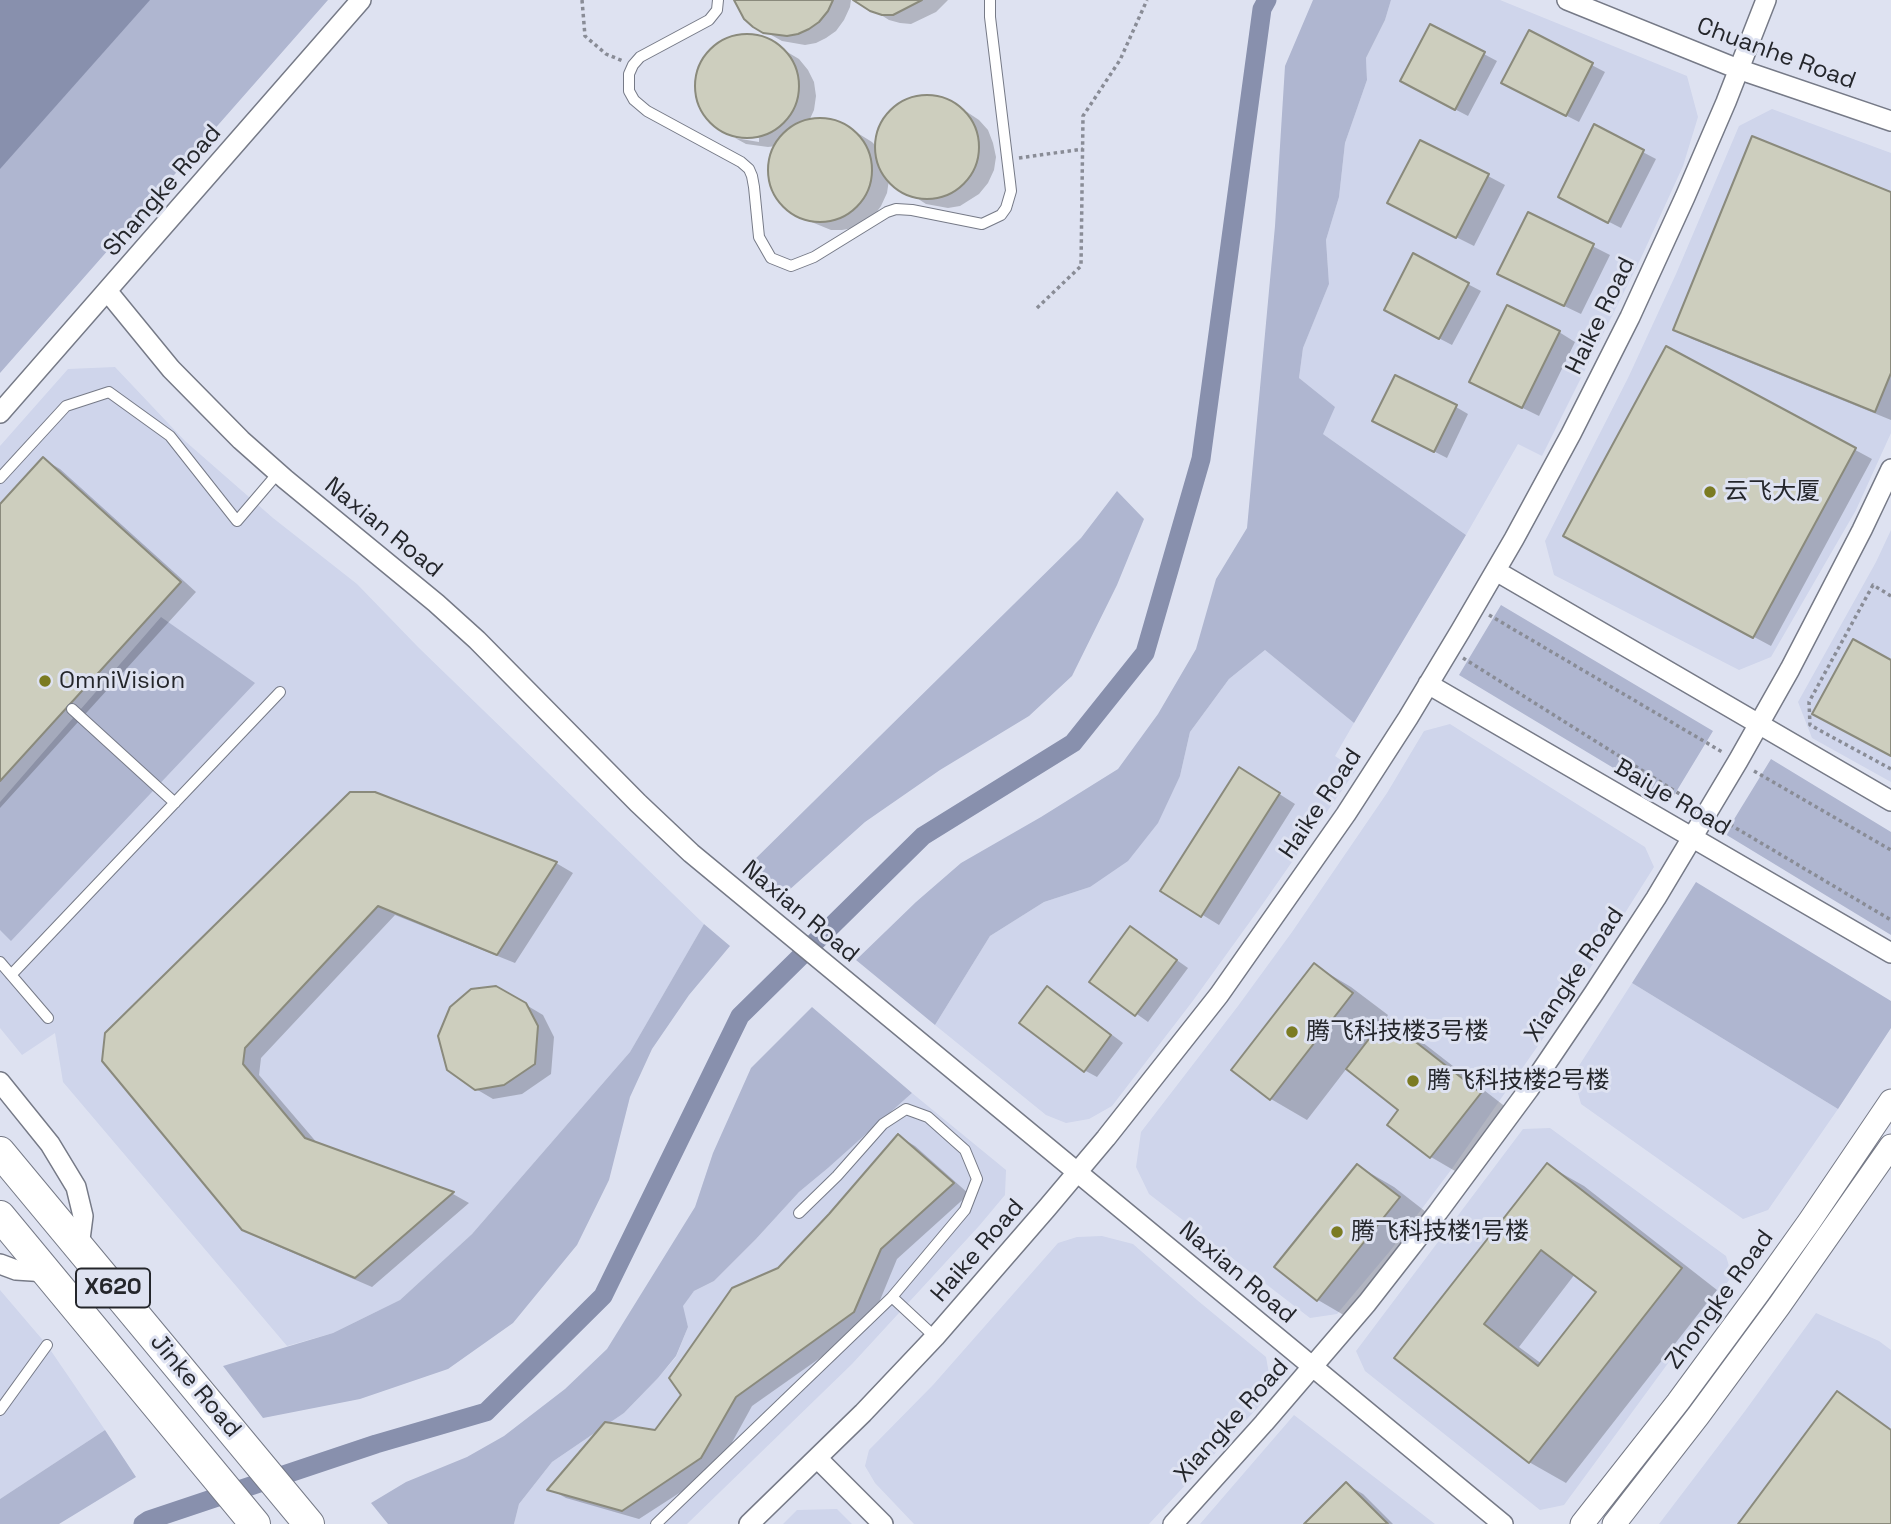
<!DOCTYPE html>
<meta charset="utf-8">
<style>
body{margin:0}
canvas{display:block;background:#dee2f1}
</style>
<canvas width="1891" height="1524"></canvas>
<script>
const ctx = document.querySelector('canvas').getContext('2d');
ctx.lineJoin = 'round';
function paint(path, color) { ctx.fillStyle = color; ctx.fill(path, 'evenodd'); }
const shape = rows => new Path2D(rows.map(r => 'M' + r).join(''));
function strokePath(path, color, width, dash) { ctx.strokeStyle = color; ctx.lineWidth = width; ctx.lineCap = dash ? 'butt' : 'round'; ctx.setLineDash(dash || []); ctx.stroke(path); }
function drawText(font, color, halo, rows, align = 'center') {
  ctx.font = font + ' "Space Grotesk","Noto Sans SC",sans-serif'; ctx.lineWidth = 6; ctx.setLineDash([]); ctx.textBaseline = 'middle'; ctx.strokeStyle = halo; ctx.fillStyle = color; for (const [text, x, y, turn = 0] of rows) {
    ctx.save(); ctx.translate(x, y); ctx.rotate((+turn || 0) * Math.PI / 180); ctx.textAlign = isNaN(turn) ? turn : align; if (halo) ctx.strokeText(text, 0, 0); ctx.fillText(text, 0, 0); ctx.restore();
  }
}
const built = shape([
 [1391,0,1500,0,1687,76,1698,117,1683,166,1641,258,1542,456,1518,444,1466,535,1323,434,1299,378,1303,348,1329,284,1326,240,1339,197,1345,143,1367,80,1366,58,1385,20],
 [1772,109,1891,153,1891,433,1856,510,1771,657,1739,670,1554,575,1545,541,1628,378,1676,274,1739,126],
 [115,367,185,441,273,518,357,584,419,648,704,924,630,1052,472,1234,400,1300,333,1333,287,1346,63,1082,55,1033,22,1055,0,1028,0,446,68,369],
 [1891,530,1891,782,1812,738,1798,702,1876,562],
 [1265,650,1354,723,1335,756,1356,770,1262,905,1192,1002,1112,1106,1089,1119,1066,1123,1046,1115,935,1025,990,936,1044,902,1090,887,1180,776,1190,732,1229,679],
 [1450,724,1645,847,1654,867,1570,1000,1451,1170,1390,1251,1337,1314,1310,1318,1149,1194,1136,1167,1141,1132,1238,1006,1292,932,1387,793,1424,731],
 [1632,983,1838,1109,1768,1210,1743,1219,1581,1104,1573,1075],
 [912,1093,1006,1170,1005,1195,979,1226,852,1364,687,1524,514,1524,519,1504,552,1462,624,1413,658,1378,676,1357,688,1327,682,1306,694,1291,714,1281,756,1239,799,1192,828,1168],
 [1550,1128,1726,1256,1732,1276,1564,1505,1540,1510,1365,1371,1356,1351,1523,1129],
 [1102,1236,1133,1244,1197,1300,1266,1357,1270,1379,1261,1404,1149,1524,914,1524,875,1483,865,1466,869,1450,933,1385,1058,1243,1077,1237],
 [0,1290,47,1345,105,1430,0,1499],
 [1816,1313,1879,1341,1891,1350,1891,1524,1659,1524,1745,1411],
 [1294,1415,1435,1524,1200,1524],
 [837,1509,852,1524,783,1524,797,1510]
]);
const green = shape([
 [147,0,328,0,0,373,0,165],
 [1313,0,1391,0,1385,20,1366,58,1367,80,1345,143,1339,197,1326,240,1329,284,1303,348,1299,378,1335,407,1323,434,1466,535,1354,723,1265,650,1229,679,1190,732,1180,776,1158,823,1128,861,1090,887,1044,902,990,936,935,1025,856,960,916,902,961,863,1041,817,1118,769,1158,714,1196,649,1216,579,1247,528,1275,226,1285,66],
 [1117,491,1144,519,1117,585,1072,676,1029,716,940,770,865,822,778,900,746,868,1081,538],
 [1501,605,1713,731,1670,802,1459,675],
 [161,617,255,683,11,941,0,930,0,802],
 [1771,759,1891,832,1891,935,1725,834],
 [1696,882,1891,1001,1891,1028,1838,1109,1632,983],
 [704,924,730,946,689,995,652,1049,630,1097,609,1180,577,1245,513,1323,448,1369,360,1399,263,1418,223,1366,333,1333,400,1300,472,1234,630,1052],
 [812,1007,912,1093,828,1168,799,1192,756,1239,714,1281,694,1291,683,1306,688,1327,676,1356,658,1378,624,1413,552,1462,519,1504,514,1524,388,1524,371,1503,406,1482,467,1457,504,1436,565,1389,607,1349,695,1207,713,1153,751,1068],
 [105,1430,136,1477,59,1524,0,1524,0,1499]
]);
const water = shape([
 [0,0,150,0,0,169]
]);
const shadow = shape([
 [736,0,851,0,850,7,844,20,836,31,826,38,816,43,805,45,782,41,764,31],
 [857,0,948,0,936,12,911,24,900,23,889,20],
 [1431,26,1497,61,1468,116,1414,88],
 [1530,33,1605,72,1579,122,1516,90],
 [742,36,756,37,769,41,799,59,808,70,814,82,816,96,814,110,809,121,829,120,843,124,872,142,877,147,877,138,887,117,896,107,909,100,922,97,936,97,949,102,967,112,979,120,988,130,993,143,996,157,994,170,988,183,979,194,960,206,948,208,926,204,889,180,887,193,881,206,873,217,853,228,842,230,831,230,809,221,791,211,776,194,772,183,771,160,776,146,768,147,746,144,735,138,759,142,759,138,727,133,718,128,709,120,698,100,697,77,706,56,716,46,728,40],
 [1595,127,1656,159,1621,228,1572,203],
 [1488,176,1505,185,1474,246,1406,212],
 [1891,194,1891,420,1692,339,1675,329],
 [1529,214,1610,255,1581,314,1516,283],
 [1414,256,1481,291,1452,345,1398,317],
 [1559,332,1575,342,1539,416,1488,391],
 [1667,348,1872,459,1771,646,1582,545],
 [1456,407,1468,414,1447,458,1386,427],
 [43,459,60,469,196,592,0,808,0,507],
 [1256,779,1295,804,1219,925,1162,890],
 [375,794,556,863,573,873,515,963,395,915,261,1058,259,1075,318,1144,453,1194,469,1203,372,1287,261,1239,244,1229,104,1061],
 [1143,936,1188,968,1148,1022,1092,982],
 [1314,965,1351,987,1388,1015,1385,1020,1422,1042,1516,1115,1467,1178,1431,1157,1401,1110,1347,1068,1307,1120,1271,1099],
 [496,987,543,1015,554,1037,551,1074,522,1094,493,1099,476,1089],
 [1048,989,1060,996,1123,1043,1097,1077,1084,1070],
 [898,1136,915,1146,969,1194,897,1259,871,1322,752,1406,718,1468,639,1519,566,1498,550,1489,656,1432,779,1269,830,1215],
 [1547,1165,1584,1186,1717,1290,1566,1483,1529,1462,1396,1358],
 [1575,1274,1598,1292,1542,1364,1519,1347],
 [1358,1166,1394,1187,1435,1219,1354,1321,1318,1300],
 [1838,1393,1854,1403,1891,1430,1891,1524,1740,1524],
 [1346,1484,1363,1494,1393,1524,1306,1524]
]);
const canal = shape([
 [143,1524,149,1520,376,1444,486,1412,603,1296,740,1016,923,836,1073,743,1145,653,1201,459,1262,9,1267,0]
]);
const building = shape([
 [734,0,833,0,828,11,819,22,809,29,798,34,787,36,763,33,753,27,744,19,734,0],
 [853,0,922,0,893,15,882,15,870,11,853,0],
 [1430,24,1485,52,1455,110,1400,81,1430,24],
 [1529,30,1593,63,1566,116,1501,83,1529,30],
 '695 86a52 52 0 1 1 104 0a52 52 0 1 1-104 0Z',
 '875 147a52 52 0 1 1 104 0a52 52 0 1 1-104 0Z',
 '768 170a52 52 0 1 1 104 0a52 52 0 1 1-104 0Z',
 [1594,124,1644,150,1608,223,1558,197,1594,124],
 [1752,136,1891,192,1891,373,1875,412,1673,330,1752,136],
 [1420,140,1489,174,1456,238,1387,203,1420,140],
 [1528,212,1594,244,1564,306,1497,274,1528,212],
 [1413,253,1469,283,1439,339,1384,310,1413,253],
 [1507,305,1560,331,1522,408,1469,382,1507,305],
 [1666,346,1856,448,1753,638,1563,536,1666,346],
 [1395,375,1457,405,1434,452,1372,421,1395,375],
 [43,457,181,582,0,781,0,504,43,457],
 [1853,639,1891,660,1891,756,1812,714,1853,639],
 [1239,767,1280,793,1201,917,1160,891,1239,767],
 [350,792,375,792,557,862,497,955,378,906,245,1048,243,1064,305,1138,454,1192,355,1278,242,1230,102,1061,105,1033,350,792],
 [1130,926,1177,960,1135,1016,1089,982,1130,926],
 [1314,963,1353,993,1270,1100,1231,1070,1314,963],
 [496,986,526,1003,538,1026,535,1064,504,1085,475,1090,447,1070,438,1036,450,1007,471,989,496,986],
 [1047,986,1111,1035,1084,1072,1019,1023,1047,986],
 [1385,1018,1481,1093,1430,1158,1387,1125,1398,1110,1346,1069,1385,1018],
 [898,1134,954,1183,881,1249,854,1312,736,1397,701,1458,622,1511,547,1490,605,1422,655,1430,681,1395,669,1378,732,1288,778,1268,829,1214,898,1134],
 [1547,1163,1682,1268,1529,1463,1394,1358,1547,1163],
 [1541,1250,1596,1292,1538,1366,1484,1324,1541,1250],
 [1357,1164,1400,1197,1317,1301,1274,1267,1357,1164],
 [1837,1391,1891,1430,1891,1524,1738,1524,1837,1391],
 [1346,1482,1388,1524,1304,1524,1346,1482]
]);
const path = shape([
 [582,0,585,36,606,54,623,61],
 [1019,158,1083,149],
 [1037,308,1081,266,1083,116,1120,60,1147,0],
 [1891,596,1873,585,1809,702,1810,725,1891,769],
 [1489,615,1724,753],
 [1463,658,1694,803],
 [1754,771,1891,850],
 [1724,821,1891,920]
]);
const service = shape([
 [718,0,717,10,709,20,640,57,633,65,629,74,629,91,634,100,647,111,741,162,749,169,752,176,754,187,759,237,771,258,791,266,814,257,887,212,896,209,912,210,982,224,1001,215,1006,208,1011,191,1010,182,990,17,990,0],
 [0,478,66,406,109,392,170,436,237,521,278,473],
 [72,709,175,803],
 [0,962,48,1018],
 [11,975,280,692],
 [799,1213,837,1176,883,1124,906,1109,928,1117,965,1150,977,1179,965,1210,892,1297,935,1337],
 [0,1410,47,1345],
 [656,1524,892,1297]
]);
const minor = shape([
 [1567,0,1738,69,1891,121],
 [108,292,171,369,241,440,285,479,436,603,477,640,638,803,691,853,1503,1524],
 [0,413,361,0],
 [1496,571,1891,801],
 [1428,684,1891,953],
 [0,1082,50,1144,76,1187,83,1216,79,1247],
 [0,1264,16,1270,47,1272],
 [817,1458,883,1524],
 [749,1524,863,1413,935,1337,1047,1208,1106,1138,1219,995,1346,814,1408,718,1461,630,1514,539,1571,434,1630,317,1685,197,1726,102,1766,0],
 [1173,1524,1264,1423,1367,1303,1438,1212,1529,1089,1594,993,1656,898,1738,761,1790,669,1862,530,1891,469]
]);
const tertiary = shape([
 [1582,1524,1678,1402,1759,1292,1809,1222,1891,1101],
 [1614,1524,1698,1416,1779,1306,1891,1146]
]);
const primary = shape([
 [0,1152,309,1524],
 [0,1216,255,1524]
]);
const markers = [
 [1710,492,7,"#7b7b22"],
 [45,681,7,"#7b7b22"],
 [1292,1032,7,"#7b7b22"],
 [1413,1081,7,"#7b7b22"],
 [1337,1232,7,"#7b7b22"]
];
const shields = [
 [113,1288,74]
];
const shieldNames = [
 ["X620",113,1288]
];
const streetNames = [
 ["Chuanhe Road",1776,54,20],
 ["Shangke Road",163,191,-49],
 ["Haike Road",1601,316,-64],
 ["Naxian Road",383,528,39],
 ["Baiye Road",1672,798,30],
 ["Haike Road",1321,804,-56],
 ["Naxian Road",800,912,40],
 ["Xiangke Road",1575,975,-56],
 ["Haike Road",978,1251,-49],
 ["Naxian Road",1237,1273,40],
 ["Zhongke Road",1720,1300,-54],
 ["Jinke Road",195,1386,50],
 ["Xiangke Road",1232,1421,-48]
];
const poiNames = [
 ["云飞大厦",1724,492],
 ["OmniVision",59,681],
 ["腾飞科技楼3号楼",1306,1032],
 ["腾飞科技楼2号楼",1427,1081],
 ["腾飞科技楼1号楼",1351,1232]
];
paint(built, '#cfd5eb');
paint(green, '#afb6d0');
paint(water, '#8890ad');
paint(shadow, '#0003');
strokePath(canal, '#8890ad', 19);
paint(building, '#cdcebe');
strokePath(building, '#8a8a7c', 2);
strokePath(service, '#767a87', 12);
strokePath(minor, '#767a87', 22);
strokePath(tertiary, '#767a87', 25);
strokePath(primary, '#767a87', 32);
strokePath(path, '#898c96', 3.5, [3.5, 3.5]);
strokePath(service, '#fff', 10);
strokePath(minor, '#fff', 19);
strokePath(tertiary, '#fff', 23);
strokePath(primary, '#fff', 30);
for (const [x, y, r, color] of markers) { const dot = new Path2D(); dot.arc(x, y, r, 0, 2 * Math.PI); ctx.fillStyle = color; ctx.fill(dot); strokePath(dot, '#dee2f1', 2.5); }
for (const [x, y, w] of shields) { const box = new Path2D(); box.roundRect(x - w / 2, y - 19.5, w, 39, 5); ctx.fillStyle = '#dee2f1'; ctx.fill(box); strokePath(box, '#24262b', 2); }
drawText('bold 23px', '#24262b', null, shieldNames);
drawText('24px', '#24262b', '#dee2f1', streetNames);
drawText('24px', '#24262b', '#dee2f1', poiNames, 'left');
</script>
